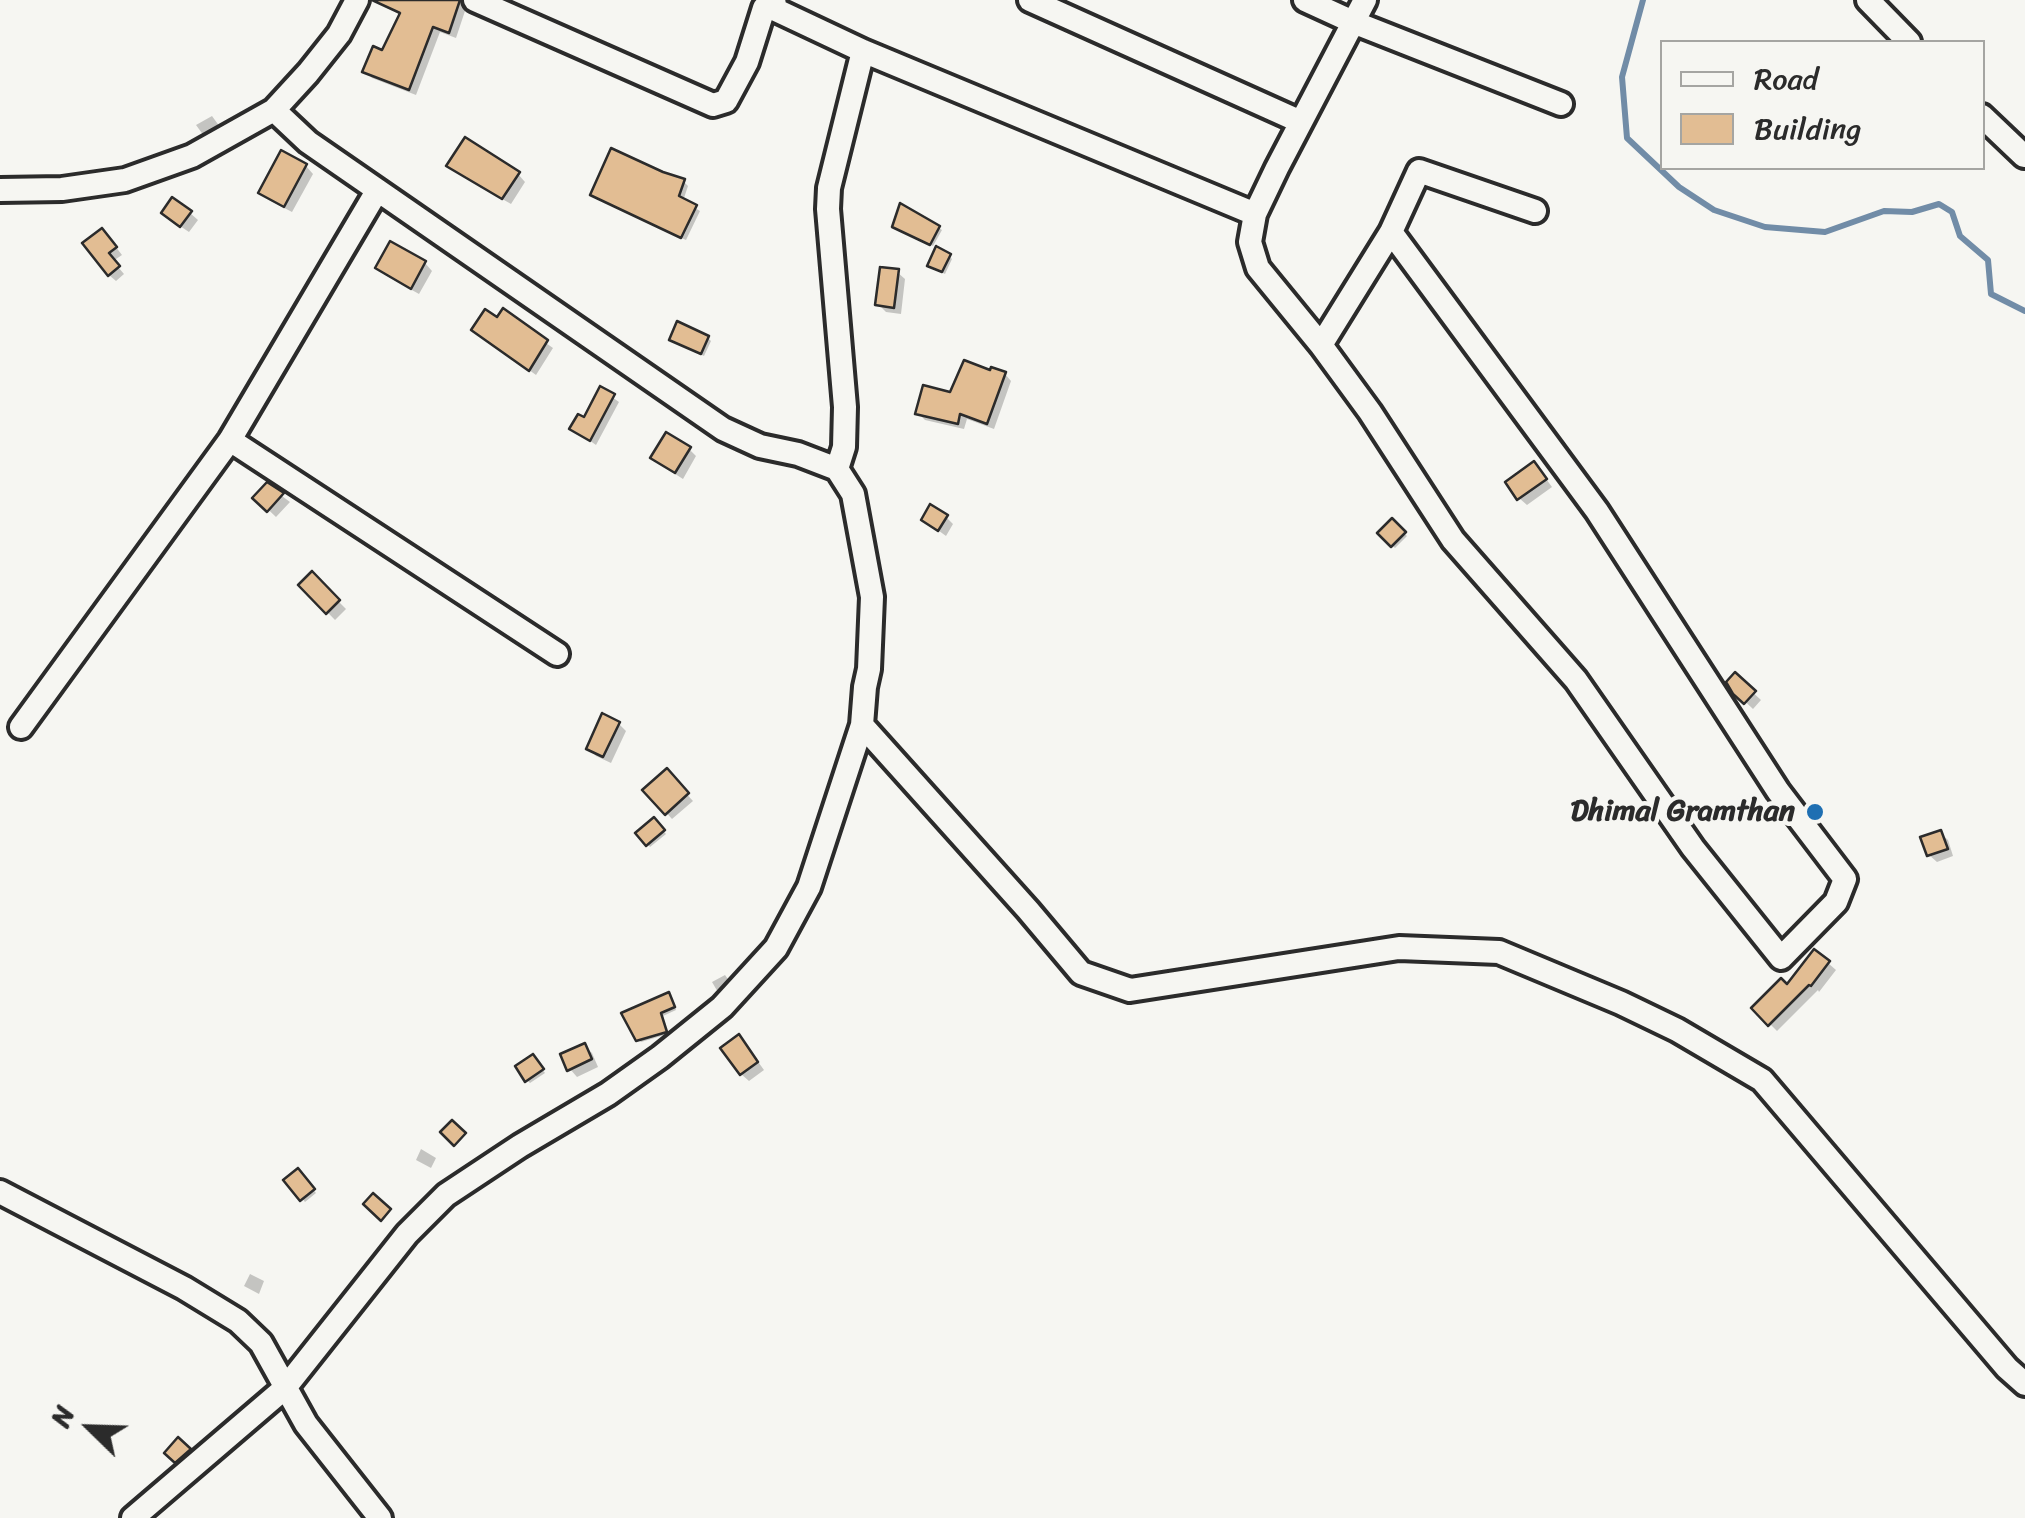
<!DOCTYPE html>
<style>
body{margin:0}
#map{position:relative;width:2025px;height:1518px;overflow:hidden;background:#f6f6f2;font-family:Sriracha,sans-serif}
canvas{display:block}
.legend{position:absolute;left:1660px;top:40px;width:325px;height:130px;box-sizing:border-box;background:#f6f6f2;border:2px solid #a5a5a2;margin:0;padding:12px 18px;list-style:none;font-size:30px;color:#2b2b2b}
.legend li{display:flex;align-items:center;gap:20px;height:50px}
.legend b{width:50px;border:2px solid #a5a5a2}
.north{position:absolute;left:40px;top:1378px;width:100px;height:100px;-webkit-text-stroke:8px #f6f6f2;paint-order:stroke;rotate:293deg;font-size:28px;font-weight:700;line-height:40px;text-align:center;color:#2b2b2b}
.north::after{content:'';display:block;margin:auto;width:35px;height:45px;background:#2b2b2b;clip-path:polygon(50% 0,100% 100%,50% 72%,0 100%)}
</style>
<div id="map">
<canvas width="2025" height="1518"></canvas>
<ul class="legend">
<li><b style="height:12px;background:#f6f6f2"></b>Road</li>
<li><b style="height:28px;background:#e2bd93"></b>Building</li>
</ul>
<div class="north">N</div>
</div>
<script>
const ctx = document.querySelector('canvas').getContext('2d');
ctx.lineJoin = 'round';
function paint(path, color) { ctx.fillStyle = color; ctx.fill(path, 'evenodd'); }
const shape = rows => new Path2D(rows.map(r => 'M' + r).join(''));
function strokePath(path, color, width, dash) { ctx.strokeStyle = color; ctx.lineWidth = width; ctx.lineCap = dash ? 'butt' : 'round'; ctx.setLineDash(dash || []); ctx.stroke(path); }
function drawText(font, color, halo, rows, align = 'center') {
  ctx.font = font + ' Sriracha,sans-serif'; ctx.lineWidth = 9; ctx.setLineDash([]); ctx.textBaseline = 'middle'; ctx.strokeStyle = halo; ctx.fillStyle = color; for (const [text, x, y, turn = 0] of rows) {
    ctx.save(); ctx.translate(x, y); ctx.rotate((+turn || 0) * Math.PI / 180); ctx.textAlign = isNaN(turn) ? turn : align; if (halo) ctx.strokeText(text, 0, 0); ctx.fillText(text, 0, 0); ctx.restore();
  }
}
const shadow = shape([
 [401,0,455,0,466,8,456,38,440,32,416,95,372,78,365,71,383,54,402,15],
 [212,116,220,127,204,136,196,125],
 [450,165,518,174,525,182,511,204,457,173],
 [306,166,313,174,292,212,269,200,261,192],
 [662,175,684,182,688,186,683,201,700,211,686,240,597,199,592,195],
 [190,213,198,220,189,232,171,220],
 [939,228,942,230,933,246,898,229],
 [109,238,122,255,113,261,124,274,116,281,109,275],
 [949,256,952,259,945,274,933,268],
 [425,263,432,271,419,294,385,275,378,268],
 [897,272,905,279,901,314,886,312,878,304],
 [498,320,523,327,553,348,536,375,481,335],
 [708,338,711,341,704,356,675,342],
 [992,373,1005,374,1011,381,994,429,967,419,964,429,925,420,918,413],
 [602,390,619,402,596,445,573,429,585,421],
 [689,449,696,456,683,479,661,465,654,458],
 [1541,472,1552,487,1527,505,1519,498],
 [267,485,290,502,276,517,256,498],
 [946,517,953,524,946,536,924,520],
 [1392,522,1407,536,1395,548,1380,533],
 [312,575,346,609,335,620,301,585],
 [1735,676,1761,700,1753,709,1735,692],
 [619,724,626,731,611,763,596,756,589,748],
 [666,772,693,801,672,819,646,790],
 [653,820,666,834,650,847,638,833],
 [1940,833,1948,840,1953,856,1937,862,1929,855],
 [1828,963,1836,970,1819,992,1818,990,1777,1031,1754,1008],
 [725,975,730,982,719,994,712,982],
 [671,998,676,1010,663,1016,668,1034,641,1042,638,1039],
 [746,1045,764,1070,749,1081,741,1074],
 [584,1046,592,1053,598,1067,577,1077,570,1069],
 [536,1060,545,1073,530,1083,527,1080],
 [421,1149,436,1158,431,1168,416,1160],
 [298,1172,316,1193,305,1202,287,1180],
 [250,1274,264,1281,259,1294,244,1286],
 [178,1441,196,1458,184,1468,167,1453]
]);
const stream = shape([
 [1643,0,1622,77,1627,138,1679,187,1714,210,1765,227,1825,232,1884,211,1912,212,1939,204,1952,212,1960,236,1988,260,1991,294,2025,311]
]);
const building = shape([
 [372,0,460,0,449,33,433,27,409,90,362,72,373,46,382,50,400,13,372,0],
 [465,137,520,172,502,199,446,166,465,137],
 [611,148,663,172,685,179,679,196,697,205,681,238,590,195,611,148],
 [281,150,307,164,284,207,258,193,281,150],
 [172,197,192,211,180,227,161,213,172,197],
 [900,203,940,226,930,245,892,227,900,203],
 [102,228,117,247,109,253,120,266,108,276,82,243,102,228],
 [390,241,426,261,411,289,375,268,390,241],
 [936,246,951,254,942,272,927,266,936,246],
 [880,267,899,269,894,308,875,305,880,267],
 [503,308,548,340,529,371,471,330,485,309,497,317,503,308],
 [677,321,709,336,701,354,669,340,677,321],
 [964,360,990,370,991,367,1006,372,987,424,960,414,958,424,915,414,923,385,950,392,964,360],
 [600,386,615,394,590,441,569,429,578,414,584,417,600,386],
 [666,432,691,447,675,473,650,458,666,432],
 [1534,461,1547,479,1517,500,1505,482,1534,461],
 [267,482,284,493,267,512,252,498,267,482],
 [930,504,948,515,938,531,921,520,930,504],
 [1392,518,1406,532,1391,547,1377,533,1392,518],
 [312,571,340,600,326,614,298,585,312,571],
 [1735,672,1756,691,1744,704,1733,694,1726,682,1735,672],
 [602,713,620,722,603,757,586,749,602,713],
 [667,768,689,793,665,815,642,790,667,768],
 [654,817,665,830,646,846,635,833,654,817],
 [1941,830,1948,849,1927,856,1920,837,1941,830],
 [1814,949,1830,961,1811,986,1809,985,1768,1026,1751,1008,1781,978,1787,984,1814,949],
 [669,992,675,1007,661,1013,667,1032,636,1041,621,1013,669,992],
 [739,1034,758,1062,740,1075,720,1048,739,1034],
 [585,1043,592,1059,567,1071,560,1054,585,1043],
 [533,1054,544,1069,525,1082,515,1066,533,1054],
 [452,1120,466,1133,454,1146,440,1132,452,1120],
 [298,1168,315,1189,300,1201,283,1180,298,1168],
 [373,1193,391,1209,381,1221,363,1204,373,1193],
 [178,1437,191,1449,175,1463,164,1453,178,1437]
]);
const street = shape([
 [475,0,713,105,726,101,747,62,764,8],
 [774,0,776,10,863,51,1255,214],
 [1030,0,1301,122],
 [1305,0,1353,22,1561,104],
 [1365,0,1277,168,1255,214,1250,242,1258,268,1321,345,1370,412,1453,540,1576,680,1693,848,1781,958,1836,902,1845,879,1778,791,1597,511,1391,232,1419,171,1535,211],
 [1868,0,1909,42],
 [1982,116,2024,156],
 [0,190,62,189,125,180,192,156,274,110,308,73,339,34,357,0],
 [1321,345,1391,232],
 [230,440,557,654],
 [837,469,844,447,845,407,828,209,829,188,863,51],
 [862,725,1028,910,1081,973,1130,990,1399,948,1499,952,1621,1003,1677,1030,1762,1080,2007,1368,2025,1384],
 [21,727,230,440,377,191],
 [0,1192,184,1288,238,1321,261,1343,306,1424,380,1518],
 [133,1518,285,1388,407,1234,446,1195,520,1146,608,1094,660,1057,722,1007,776,948,809,887,862,725,865,687,869,669,872,597,853,494,837,469,798,454,760,446,723,429,308,142,274,110]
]);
const markers = [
 [1815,812,10,"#1f6fb2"]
];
const poiNames = [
 ["Dhimal Gramthan",1795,812]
];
paint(shadow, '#0003');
strokePath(stream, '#718ca7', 6);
paint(building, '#e2bd93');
strokePath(building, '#2b2b2b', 2.5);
strokePath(street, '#2b2b2b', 30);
strokePath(street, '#f6f6f2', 22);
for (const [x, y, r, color] of markers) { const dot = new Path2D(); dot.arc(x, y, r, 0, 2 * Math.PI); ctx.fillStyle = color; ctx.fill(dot); strokePath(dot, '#f6f6f2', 4); }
drawText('bold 30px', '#2b2b2b', '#f6f6f2', poiNames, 'right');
</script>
